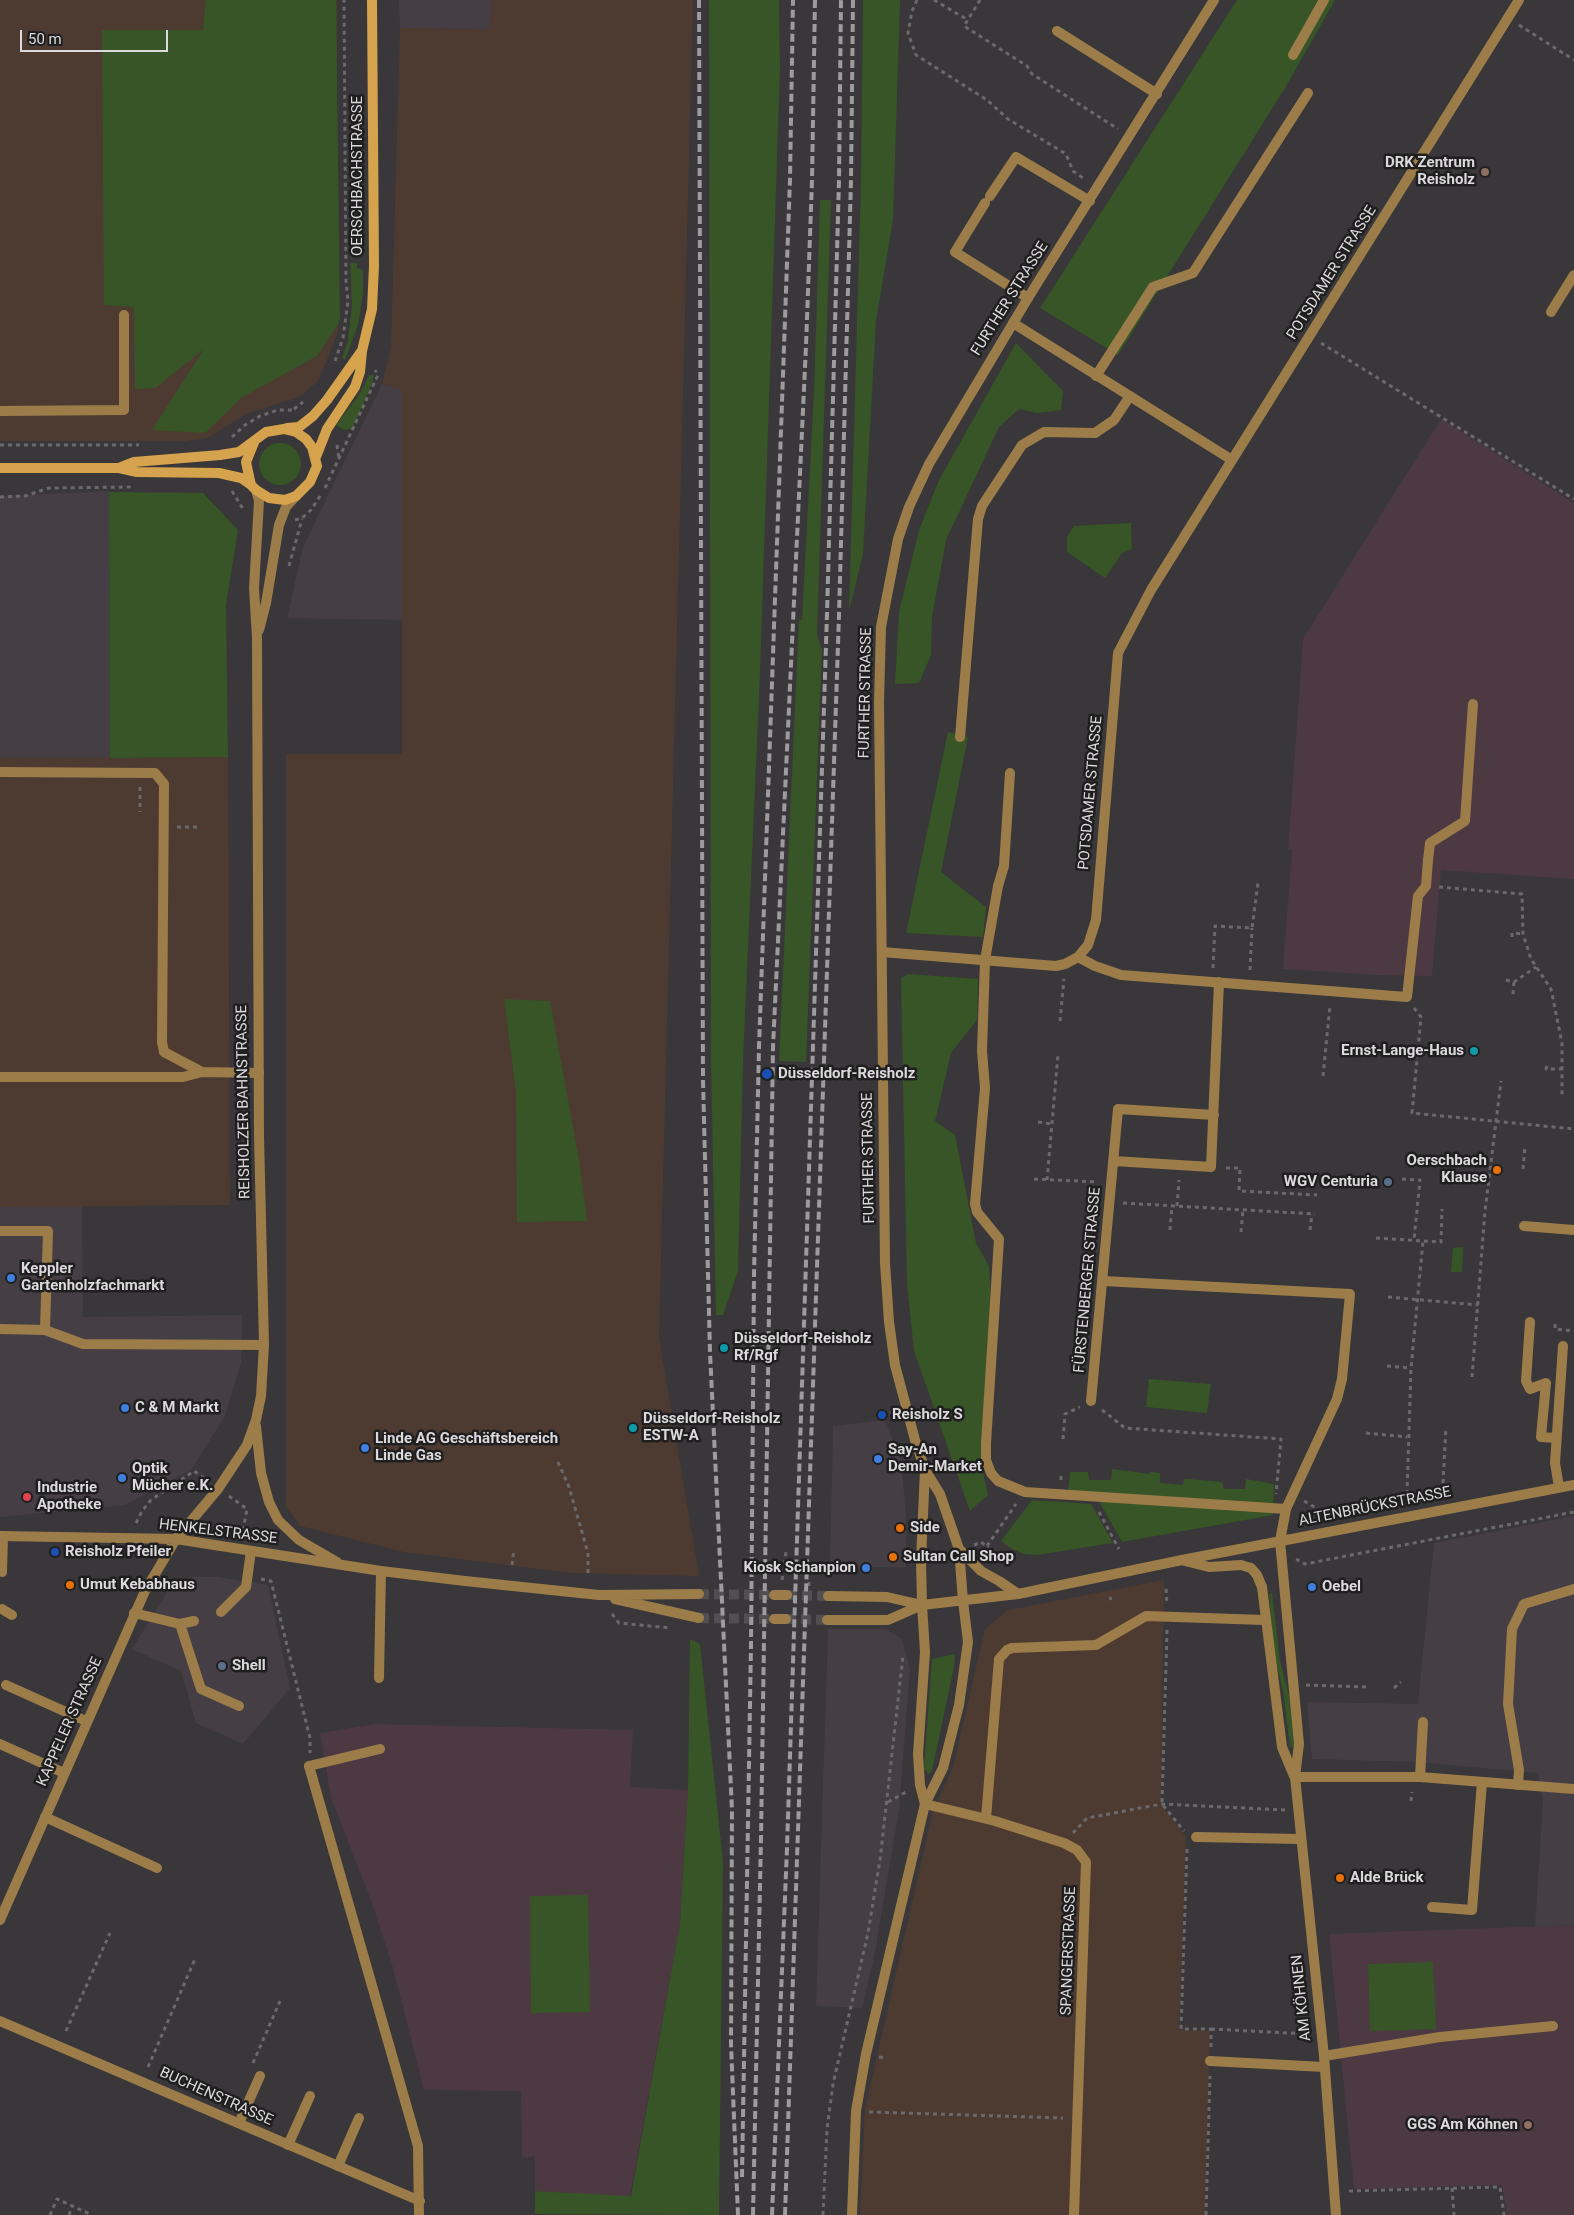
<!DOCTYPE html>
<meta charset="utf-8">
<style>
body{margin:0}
#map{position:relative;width:1574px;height:2215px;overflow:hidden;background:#393739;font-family:Roboto,sans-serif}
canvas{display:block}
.scale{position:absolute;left:20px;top:30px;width:148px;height:22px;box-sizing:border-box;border:2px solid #dbd9db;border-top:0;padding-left:6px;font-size:15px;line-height:18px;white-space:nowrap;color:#dbd9db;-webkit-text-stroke:4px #201f20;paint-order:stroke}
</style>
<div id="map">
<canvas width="1574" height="2215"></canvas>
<div class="scale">50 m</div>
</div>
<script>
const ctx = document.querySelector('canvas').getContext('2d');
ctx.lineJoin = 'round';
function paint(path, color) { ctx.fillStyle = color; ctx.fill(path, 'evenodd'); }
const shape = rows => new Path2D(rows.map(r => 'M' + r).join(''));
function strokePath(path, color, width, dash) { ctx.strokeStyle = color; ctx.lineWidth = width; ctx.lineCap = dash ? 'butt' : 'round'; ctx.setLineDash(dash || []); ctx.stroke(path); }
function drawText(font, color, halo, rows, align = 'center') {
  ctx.font = font + ' Roboto,sans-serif'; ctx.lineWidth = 5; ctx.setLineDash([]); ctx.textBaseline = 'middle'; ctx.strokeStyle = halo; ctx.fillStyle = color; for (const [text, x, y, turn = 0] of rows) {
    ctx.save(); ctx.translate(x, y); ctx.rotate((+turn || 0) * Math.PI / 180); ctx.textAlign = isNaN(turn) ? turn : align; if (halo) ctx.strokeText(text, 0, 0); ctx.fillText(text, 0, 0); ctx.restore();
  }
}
const built = shape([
 [399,0,492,0,489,29,400,28],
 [382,384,402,389,402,620,287,618,303,547],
 [109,491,110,758,0,758,0,496],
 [82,1206,83,1317,242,1315,241,1363,225,1416,191,1470,125,1505,0,1517,0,1207],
 [885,1420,901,1461,906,1514,906,1567,830,1567,833,1426],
 [1574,1516,1574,1925,1535,1927,1543,1800,1538,1773,1417,1762,1312,1759,1307,1702,1418,1704,1434,1543],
 [191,1577,219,1577,268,1585,290,1688,243,1744,196,1723,181,1671,132,1649,167,1592],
 [828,1629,886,1629,902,1639,910,1669,899,1810,874,1958,862,2008,816,2006]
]);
const industrial = shape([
 [0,0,337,0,337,268,339,329,319,380,301,396,246,414,208,438,185,441,0,441],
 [492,0,693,0,659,1337,699,1576,572,1573,404,1552,300,1526,286,1506,286,754,402,754,402,390,382,384,391,347,400,28,489,29],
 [228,757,230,1205,0,1207,0,758],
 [1164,1580,1161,1805,1186,1837,1179,2030,1210,2031,1205,2215,860,2215,865,2109,933,1811,953,1767,985,1629,1008,1610]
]);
const education = shape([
 [1441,419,1574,503,1574,879,1441,870,1432,976,1377,975,1283,969,1292,850,1288,849,1303,639],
 [375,1724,633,1730,630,1787,688,1790,680,1923,630,2197,535,2191,535,2156,522,2158,521,2091,424,2090,393,1968,372,1903,331,1798,320,1733],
 [1574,1925,1574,2215,1507,2215,1502,2185,1354,2189,1329,1934]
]);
const green = shape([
 [206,0,336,0,340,321,317,356,241,398,205,433,152,430,204,349,155,388,135,389,134,307,104,305,102,30,203,30],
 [709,0,779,0,780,68,760,673,743,1061,738,1271,723,1315,716,1315,711,1061],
 [863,0,900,0,900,3,893,220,876,321,863,554,849,611,861,180],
 [1237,0,1335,0,1285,88,1118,355,1040,308],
 [820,200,831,200,817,635,822,649,806,1062,779,1061,799,619,802,620,814,391],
 [350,263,357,263,357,268,363,270,363,294,358,325,345,360,342,358,348,341,352,305],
 [1016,343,1063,391,1061,410,1037,413,1019,409,999,427,946,540,932,617,931,655,919,683,895,684,899,612,919,530,939,480],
 [369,375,374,375,372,383,352,429,344,430,336,425,359,395],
 '259 464a21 21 0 1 1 42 0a21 21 0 1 1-42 0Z',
 [109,492,203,493,238,530,226,605,228,757,110,758],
 [1131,523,1132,549,1122,553,1105,578,1067,552,1067,537,1074,526],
 [948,732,968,737,941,872,986,907,983,937,906,933],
 [909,974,978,979,977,1020,951,1053,935,1121,955,1135,976,1243,989,1266,991,1310,983,1473,988,1495,970,1511,914,1351,907,1284,901,978],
 [504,999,550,1001,579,1160,587,1221,517,1222,516,1092],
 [1463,1247,1462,1272,1451,1272,1453,1248],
 [1149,1379,1211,1384,1207,1413,1146,1407],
 [1112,1469,1150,1474,1150,1472,1160,1473,1160,1483,1183,1485,1184,1479,1189,1479,1222,1482,1224,1489,1245,1489,1246,1479,1274,1484,1273,1515,1122,1542,1096,1496,1068,1493,1070,1472,1088,1472,1089,1480,1111,1480],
 [1032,1500,1091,1504,1113,1543,1037,1555,1024,1554,1012,1549,1001,1541],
 [1272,1593,1280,1661,1290,1699,1294,1746,1290,1747,1283,1691,1276,1662,1273,1642,1269,1594],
 [690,1639,700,1644,723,1862,719,2215,535,2214,535,2191,631,2196,680,1923,688,1790],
 [955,1654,954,1667,932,1771,929,1774,924,1769,932,1659],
 [588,1895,590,2012,531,2013,530,1896],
 [1433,1962,1436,2029,1370,2031,1368,1964]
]);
const tertiaryTunnel = shape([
 [699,1594,774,1595],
 [787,1595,828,1596],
 [699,1618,774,1619],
 [786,1619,827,1620]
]);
const path = shape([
 [917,0,912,11,908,33,916,55,987,100,1008,119,1066,154,1073,171,1083,178],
 [934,0,968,20],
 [980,0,964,26,1027,66,1032,74,1118,129],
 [1519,25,1574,60],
 [1321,343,1574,499],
 [335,361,343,338,348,301,346,281,344,0],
 [294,409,303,402],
 [232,437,245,425,260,416,278,410,296,410],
 [0,445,139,445],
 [337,445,339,459],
 [325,488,378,375,375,370],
 [232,491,243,509],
 [0,497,25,496,49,488,133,487],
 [295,520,302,518,311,510,322,493],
 [289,566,302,519],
 [140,787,140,812],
 [177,827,199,827],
 [1439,887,1522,894,1523,934,1531,959,1551,989,1562,1043,1562,1098],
 [1512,937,1512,933,1523,934],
 [1213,968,1215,926,1252,928,1258,883],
 [1250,970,1252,928],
 [1506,980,1514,982,1536,967],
 [1513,994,1514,982],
 [1414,1008,1421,1017,1412,1113,1574,1129],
 [1060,1021,1064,979],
 [1547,1066,1546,1069,1562,1069],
 [1323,1076,1330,1005],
 [1038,1122,1052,1124],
 [1226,1168,1240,1168,1239,1191,1317,1195],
 [1523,1169,1525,1146],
 [1034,1179,1098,1182],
 [1402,1179,1420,1180,1414,1240],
 [1047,1180,1058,1055],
 [1123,1203,1315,1214],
 [1177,1206,1179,1180],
 [1170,1230,1172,1206],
 [1310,1230,1312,1214],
 [1241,1232,1243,1209],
 [1376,1238,1441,1242,1442,1209],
 [1388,1297,1478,1305],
 [1555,1324,1555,1329,1574,1331],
 [1387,1366,1411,1368],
 [1472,1377,1485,1211,1501,1081],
 [1102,1410,1125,1428,1281,1439,1276,1494],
 [882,1415,893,1412],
 [1366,1433,1407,1437],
 [1063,1439,1065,1414,1080,1407],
 [558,1462,569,1487,588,1553,588,1574],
 [1061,1480,1061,1472],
 [1443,1483,1446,1427],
 [1407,1494,1411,1368,1423,1241],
 [229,1496,247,1509,242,1535],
 [1304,1501,1318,1509],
 [1099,1512,1119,1549],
 [136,1523,142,1511,151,1500,194,1471,207,1480],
 [974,1545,981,1542,994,1552,996,1562],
 [987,1546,1016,1504],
 [1296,1559,1305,1564,1574,1512],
 [512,1565,514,1549],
 [261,1579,271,1581,310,1738,310,1753],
 [782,1580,786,1552],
 [809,1586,809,1580],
 [1166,1589,1167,1604],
 [1110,1597,1111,1600],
 [612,1614,619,1623,670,1628],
 [1167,1630,1162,1804,1184,1831],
 [1306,1685,1367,1687],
 [1394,1688,1401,1682],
 [1411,1801,1412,1792],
 [888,1802,908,1791],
 [1073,1833,1087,1818,1162,1804,1285,1810],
 [1187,1849,1181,2029,1211,2029,1211,2047],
 [1211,2029,1308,2034],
 [66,2031,110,1933],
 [879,2057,887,2058],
 [253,2063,280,2001],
 [148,2067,195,1959],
 [869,2112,1063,2118],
 [1452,2188,1454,2215],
 [1349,2191,1500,2187,1504,2215],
 [50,2215,57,2199,92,2215],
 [69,2215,72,2206],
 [823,2215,827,2129,833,2084,868,1933,880,1860,903,1656],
 [1206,2215,1210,2076]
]);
const service = shape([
 [1057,31,1157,94],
 [1293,55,1324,0],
 [990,196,1016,157,1090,201],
 [985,203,955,252,1028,298],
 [1551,312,1574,275],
 [1096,376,1153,287,1193,273,1308,93],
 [0,411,124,410,124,315],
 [960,737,978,519,982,506,1022,445,1044,432,1095,433,1114,420,1130,396],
 [0,772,155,773,164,784,162,1042,164,1052,202,1072],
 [1010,773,1004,866,998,886,985,960,982,1051,985,1088,975,1204,977,1212,999,1239,986,1443,986,1460,991,1473,998,1481,1025,1492,1286,1509],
 [1428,860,1430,843,1465,821,1473,704],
 [0,1077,183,1077,202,1072,259,1073],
 [1524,1226,1574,1230],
 [0,1231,48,1231,45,1330],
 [1103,1281,1350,1294,1342,1379,1337,1399,1286,1509,1280,1541],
 [1530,1322,1526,1381,1530,1389,1546,1383,1541,1437,1556,1438],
 [0,1329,45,1330,83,1344,264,1345],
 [1559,1487,1555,1463,1563,1346],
 [2,1572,3,1536],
 [2,1609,12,1615],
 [221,1612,246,1587,251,1551],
 [134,1613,180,1624,194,1621],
 [180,1624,201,1689,239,1706],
 [379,1678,381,1571],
 [6,1685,86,1721],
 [0,1744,64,1773],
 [309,1766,380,1749],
 [1420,1777,1423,1722],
 [1518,1785,1519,1770,1508,1704,1512,1629,1524,1604,1574,1589],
 [45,1817,157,1868],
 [986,1818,999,1659,1007,1650,1012,1648,1096,1645,1146,1616,1264,1620],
 [1196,1837,1300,1839],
 [1432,1907,1472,1910,1482,1782],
 [1324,2056,1440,2037,1553,2026],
 [1210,2061,1324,2067],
 [239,2123,260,2076],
 [288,2145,310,2096],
 [338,2166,359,2118]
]);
const minor = shape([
 [1013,323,1232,460],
 [882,952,1056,966,1065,964,1078,957,1088,945,1096,920,1118,653,1151,590,1519,0],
 [1078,957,1095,966,1121,975,1407,997,1418,896,1426,886,1428,860],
 [1114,1161,1211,1167,1219,982],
 [1091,1401,1118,1109,1214,1115],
 [1280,1541,1299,1744,1295,1777,1324,2056,1336,2215],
 [1262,1587,1282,1747,1294,1776],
 [922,1605,925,1652,918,1754,920,1785,925,1804],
 [309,1766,418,2146,419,2215],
 [1295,1777,1420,1777,1574,1789],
 [925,1804,995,1821,1064,1843,1077,1850,1086,1862,1074,2215],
 [0,2021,420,2201],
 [852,2215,856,2111,866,2054,925,1804,943,1768,959,1705,968,1642,963,1601]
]);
const tertiary = shape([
 [259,630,266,603,279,525,286,507,296,496],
 [256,1426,261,1473,269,1502,278,1520,299,1540,337,1562],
 [0,1536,176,1539,381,1571,465,1581,599,1595,699,1594],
 [959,1549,981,1571,999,1581,1018,1594],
 [1185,1561,1209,1567,1241,1565,1251,1568,1257,1575,1262,1587],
 [774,1595,787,1595],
 [828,1596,887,1597,922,1605],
 [615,1599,699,1618],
 [963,1601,959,1549,940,1494,925,1470,915,1440,895,1365,889,1322,885,1263,879,702,881,627,898,539,909,507,929,464,1028,298,1214,0],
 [922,1605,921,1560,925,1470],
 [774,1619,786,1619],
 [827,1620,888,1620,922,1605,1018,1594,1182,1560,1574,1485],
 [0,1920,145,1591,176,1539,218,1489,247,1445,256,1420,261,1396,264,1345,259,1136,257,638,254,588,259,501,256,490]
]);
const secondary = shape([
 [287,428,299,427,313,416,327,400,361,352],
 [316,457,327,429,355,387,360,372,362,351,372,309,374,266,372,0],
 [0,468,119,468,137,472,219,473,241,478,251,485],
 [119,468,134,462,220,455,239,452,266,432,284,429,296,432,306,439,312,447,317,466,310,482,296,496,285,500,269,498,256,490,251,485,246,462,255,440]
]);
const rail = shape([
 [699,0,703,1081,710,1352,732,1810,731,2044,738,2215],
 [742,2177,751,1645,754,1276,759,1047,790,179,793,0],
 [753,2215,761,1838,773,1047,806,346,812,181,815,0],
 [772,2215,787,1848,827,614,839,180,841,0],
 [785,2215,839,615,851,180,853,0]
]);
const markers = [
 [1485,172,5,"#8d6e63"],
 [1474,1051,5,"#0f9aa8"],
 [767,1074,6,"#1a4fb4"],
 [1497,1170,5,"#e8710a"],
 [1388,1182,5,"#5c6f8a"],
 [11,1278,5,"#3f7fe0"],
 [724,1348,5,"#0f9aa8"],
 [125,1408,5,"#3f7fe0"],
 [882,1415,5,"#1a4fb4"],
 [633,1428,5,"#0f9aa8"],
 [365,1448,5,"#3f7fe0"],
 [878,1459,5,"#3f7fe0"],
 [122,1478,5,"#3f7fe0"],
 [27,1497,5,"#e0444e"],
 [900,1528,5,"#e8710a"],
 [55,1552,5,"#1a4fb4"],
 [893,1557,5,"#e8710a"],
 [866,1568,5,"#3f7fe0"],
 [70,1585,5,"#e8710a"],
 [1312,1587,5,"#3f7fe0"],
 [222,1666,5,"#5c6f8a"],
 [1340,1878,5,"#e8710a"],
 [1528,2125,5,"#8d6e63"]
];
const poiNames = [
 ["DRK Zentrum",1475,163,"right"],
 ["Reisholz",1475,180,"right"],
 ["Ernst-Lange-Haus",1464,1051,"right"],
 ["Düsseldorf-Reisholz",778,1074],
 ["Oerschbach",1487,1161,"right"],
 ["Klause",1487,1178,"right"],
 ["WGV Centuria",1378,1182,"right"],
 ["Keppler",21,1269],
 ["Gartenholzfachmarkt",21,1286],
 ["Düsseldorf-Reisholz",734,1339],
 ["Rf/Rgf",734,1356],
 ["C & M Markt",135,1408],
 ["Reisholz S",892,1415],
 ["Düsseldorf-Reisholz",643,1419],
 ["ESTW-A",643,1436],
 ["Linde AG Geschäftsbereich",375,1439],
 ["Linde Gas",375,1456],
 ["Say-An",888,1450],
 ["Demir-Market",888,1467],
 ["Optik",132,1469],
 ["Mücher e.K.",132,1486],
 ["Industrie",37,1488],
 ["Apotheke",37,1505],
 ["Side",910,1528],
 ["Reisholz Pfeiler",65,1552],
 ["Sultan Call Shop",903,1557],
 ["Kiosk Schanpion",856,1568,"right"],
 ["Umut Kebabhaus",80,1585],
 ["Oebel",1322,1587],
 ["Shell",232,1666],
 ["Alde Brück",1350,1878],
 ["GGS Am Köhnen",1518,2125,"right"]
];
const streetNames = [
 ["OERSCHBACHSTRASSE",358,176,-90],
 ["POTSDAMER STRASSE",1332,273,-58],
 ["FURTHER STRASSE",1010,299,-58],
 ["FURTHER STRASSE",866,693,-89],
 ["POTSDAMER STRASSE",1091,793,-85],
 ["REISHOLZER BAHNSTRASSE",244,1102,-91],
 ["FURTHER STRASSE",869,1158,-91],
 ["FÜRSTENBERGER STRASSE",1088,1280,-85],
 ["ALTENBRÜCKSTRASSE",1375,1507,-11],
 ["HENKELSTRASSE",218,1532,7],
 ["KAPPELER STRASSE",70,1722,-66],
 ["SPANGERSTRASSE",1069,1951,-88],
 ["AM KÖHNEN",1302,1998,-96],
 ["BUCHENSTRASSE",216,2097,24]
];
paint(built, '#453e45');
paint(industrial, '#4d3b31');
paint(education, '#4d3941');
paint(green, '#375526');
strokePath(tertiaryTunnel, '#514f51', 10, [10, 5]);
strokePath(path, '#6b696b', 3, [4, 4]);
strokePath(service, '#9c7d4a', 10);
strokePath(minor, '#9c7d4a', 10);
strokePath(tertiary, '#9c7d4a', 10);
strokePath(secondary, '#d5a24d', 10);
strokePath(rail, '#9d9b9d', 4, [8, 4]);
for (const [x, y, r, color] of markers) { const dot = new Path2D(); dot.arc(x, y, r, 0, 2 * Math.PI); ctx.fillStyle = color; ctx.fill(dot); strokePath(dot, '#201f20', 2); }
drawText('bold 15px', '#dbd9db', '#201f20', poiNames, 'left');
drawText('15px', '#dbd9db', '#201f20', streetNames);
</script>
